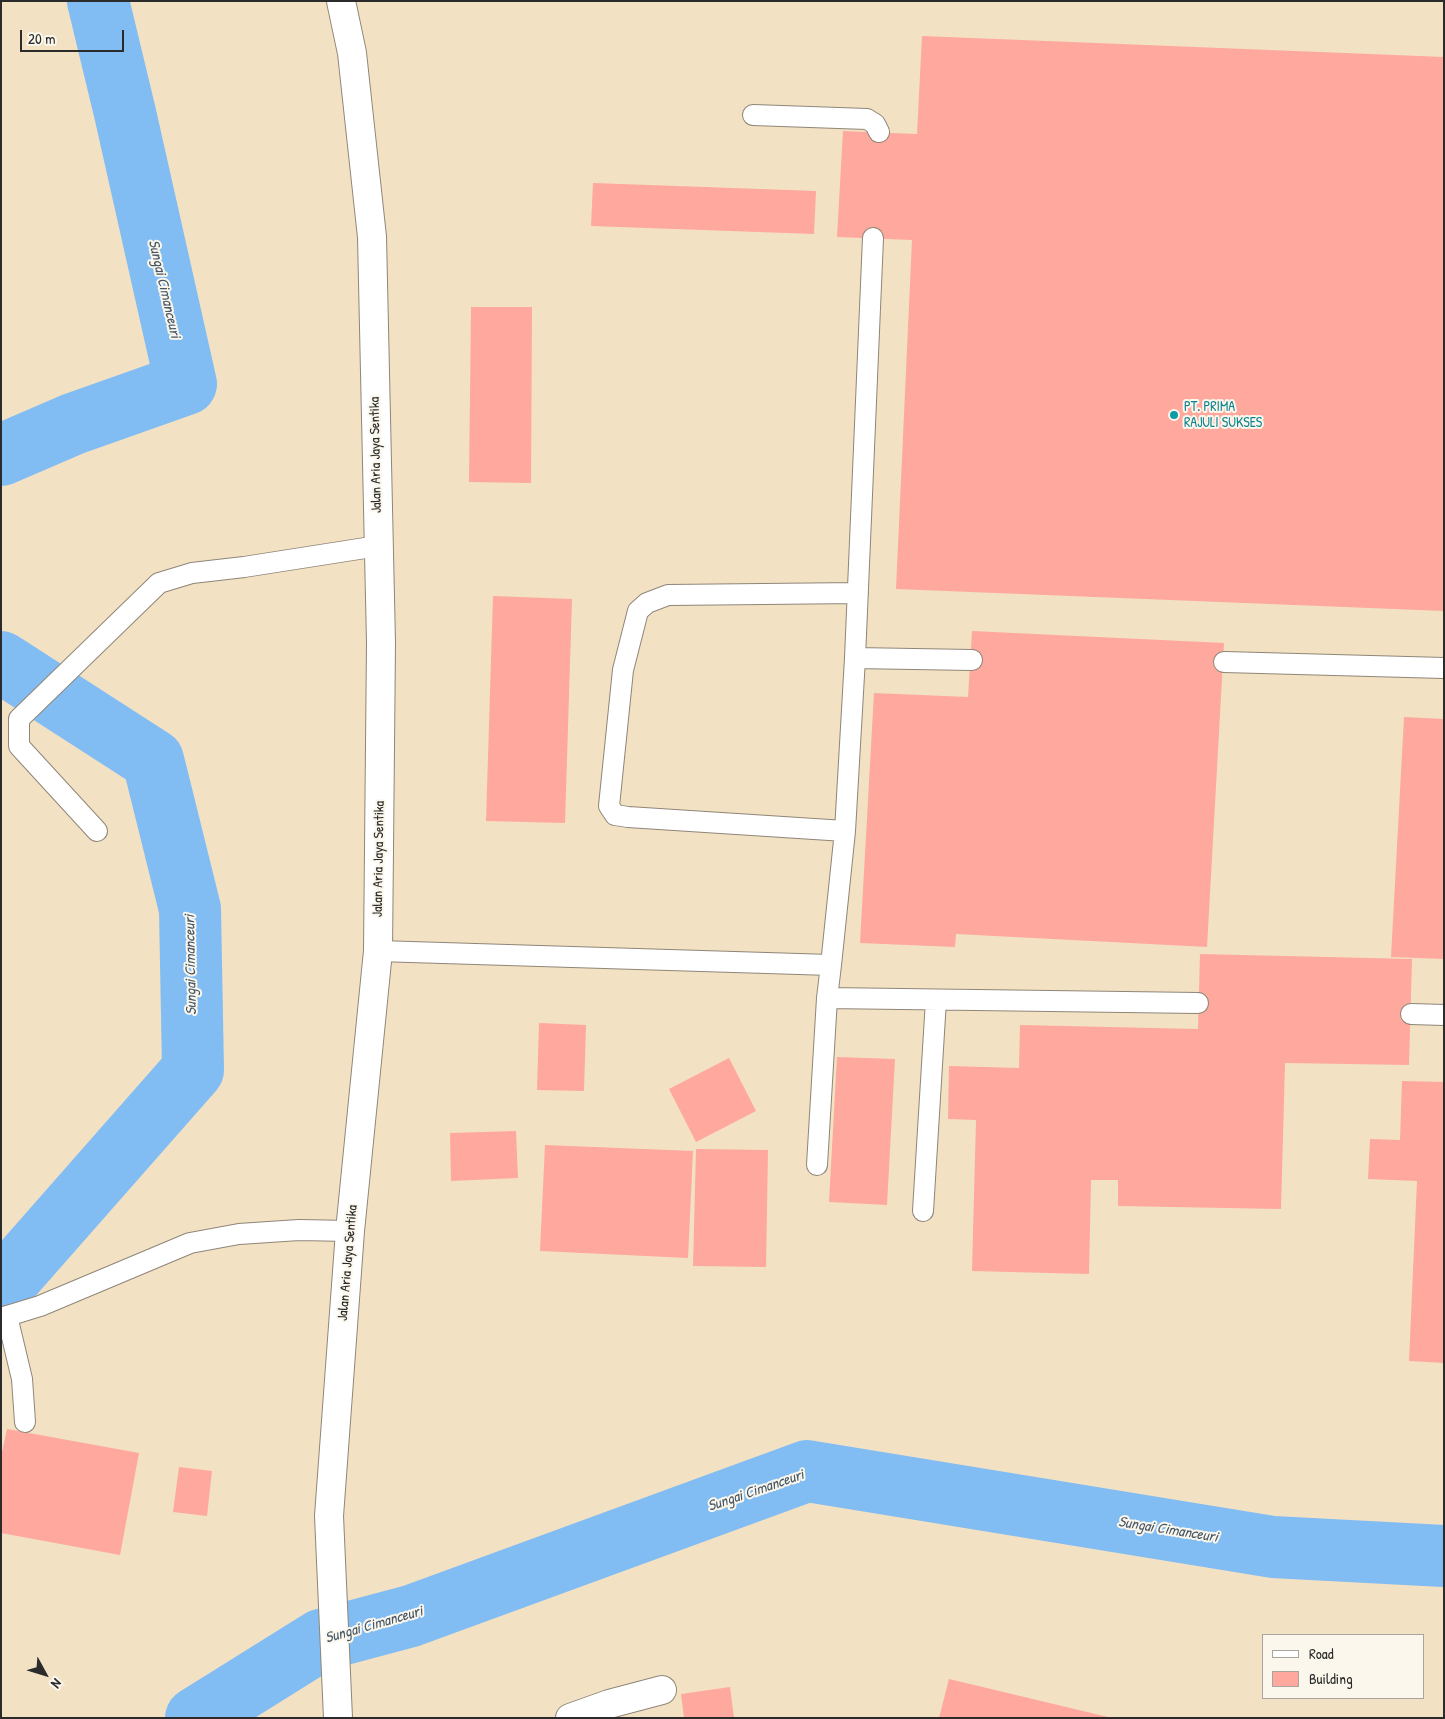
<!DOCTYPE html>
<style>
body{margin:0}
#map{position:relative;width:1445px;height:1719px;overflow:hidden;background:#f3e1c4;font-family:"Patrick Hand",sans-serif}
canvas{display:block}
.frame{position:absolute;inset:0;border:2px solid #2b2b2b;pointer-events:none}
.legend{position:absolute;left:1262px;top:1634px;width:162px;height:65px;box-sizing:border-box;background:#fbf7ec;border:1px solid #a8a59f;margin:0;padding:6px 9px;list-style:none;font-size:15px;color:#2b2b2b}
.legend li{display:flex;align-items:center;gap:10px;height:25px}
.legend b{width:25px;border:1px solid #a8a59f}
.north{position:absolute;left:20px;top:1649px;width:50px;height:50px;-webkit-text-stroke:4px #fbf7ec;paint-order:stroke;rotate:129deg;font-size:14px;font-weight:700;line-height:20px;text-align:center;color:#2b2b2b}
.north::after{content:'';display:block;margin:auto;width:18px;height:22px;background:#2b2b2b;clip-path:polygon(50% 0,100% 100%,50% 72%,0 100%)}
.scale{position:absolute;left:20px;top:30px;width:104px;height:22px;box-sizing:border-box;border:2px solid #2b2b2b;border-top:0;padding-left:6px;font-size:15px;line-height:18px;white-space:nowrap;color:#2b2b2b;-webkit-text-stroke:4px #fbf7ec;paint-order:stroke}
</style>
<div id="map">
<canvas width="1445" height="1719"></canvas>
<div class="frame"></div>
<ul class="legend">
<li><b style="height:6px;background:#fff"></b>Road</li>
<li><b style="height:14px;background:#fea89e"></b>Building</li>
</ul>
<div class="north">N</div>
<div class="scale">20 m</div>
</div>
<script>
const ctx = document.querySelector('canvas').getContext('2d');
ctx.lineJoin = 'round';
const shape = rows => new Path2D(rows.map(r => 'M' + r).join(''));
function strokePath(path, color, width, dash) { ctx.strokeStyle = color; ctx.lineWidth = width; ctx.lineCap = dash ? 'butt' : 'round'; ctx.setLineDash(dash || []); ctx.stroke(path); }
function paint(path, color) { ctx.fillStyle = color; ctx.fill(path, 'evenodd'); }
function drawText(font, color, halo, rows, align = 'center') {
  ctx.font = font + ' "Patrick Hand",sans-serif'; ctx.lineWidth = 4; ctx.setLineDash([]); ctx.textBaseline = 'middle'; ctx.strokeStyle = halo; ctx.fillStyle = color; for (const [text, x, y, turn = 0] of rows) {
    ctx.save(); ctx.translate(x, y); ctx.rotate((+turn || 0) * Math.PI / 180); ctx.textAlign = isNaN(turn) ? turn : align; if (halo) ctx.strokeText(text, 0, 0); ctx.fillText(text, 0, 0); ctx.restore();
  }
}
const river = shape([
 [1,455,73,424,186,384,125,113,98,1],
 [1,662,153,760,190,909,193,1070,10,1278,1,1276],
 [196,1718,321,1640,411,1616,807,1471,1273,1547,1444,1556]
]);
const building = shape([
 [922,36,1444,57,1444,611,896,589,912,240,837,237,843,131,917,134],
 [593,183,816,191,814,234,591,226],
 [471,307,532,307,531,483,469,482],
 [493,596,572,599,565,823,486,821],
 [972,631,1224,643,1207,947,956,934,955,947,860,943,874,693,968,697],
 [1404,717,1444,719,1444,959,1391,957],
 [1200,954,1412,959,1409,1065,1285,1063,1281,1209,1118,1206,1118,1180,1091,1180,1089,1274,972,1271,976,1120,948,1119,949,1066,1019,1068,1020,1025,1198,1029],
 [539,1023,586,1025,584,1091,537,1090],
 [837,1057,895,1059,887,1205,829,1202],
 [729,1058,756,1111,696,1142,669,1089],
 [1402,1081,1444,1082,1444,1363,1409,1361,1417,1181,1368,1179,1370,1139,1400,1140],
 [516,1131,518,1178,451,1181,450,1133],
 [545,1145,693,1151,688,1258,540,1251],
 [696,1149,768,1150,766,1267,693,1266],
 [7,1429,139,1453,120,1555,1,1533,1,1457],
 [179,1467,212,1471,207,1516,173,1512],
 [949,1679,1108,1717,1108,1718,939,1718],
 [730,1687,734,1718,684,1718,681,1694]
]);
const service = shape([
 [753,115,867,119,875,124,879,132],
 [855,658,972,660],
 [1224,662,1444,668],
 [97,831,19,746,19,719,159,583,192,573,244,567,378,546],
 [845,831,628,817,615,815,609,806,623,670,638,611,647,603,668,595,858,593],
 [378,951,831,965,827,998,1198,1003],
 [831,965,845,831,855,658,873,238],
 [1411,1014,1444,1015],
 [817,1165,827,998],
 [923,1211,936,1000],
 [7,1316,22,1379,25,1422],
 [1,1318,40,1306,190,1243,239,1234,299,1230,350,1231]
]);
const minor = shape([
 [570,1718,609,1704,662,1690]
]);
const tertiary = shape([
 [338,1718,329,1516,350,1231,378,951,381,643,372,237,352,53,341,1]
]);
const markers = [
 [1174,415,5,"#0f9aa8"]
];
const cultureNames = [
 ["PT. PRIMA",1184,407],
 ["RAJULI SUKSES",1184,423]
];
const streetNames = [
 ["Jalan Aria Jaya Sentika",376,455,-91],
 ["Jalan Aria Jaya Sentika",379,859,-89],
 ["Jalan Aria Jaya Sentika",348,1263,-85]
];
const waterNames = [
 ["Sungai Cimanceuri",164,289,77],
 ["Sungai Cimanceuri",191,965,-91],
 ["Sungai Cimanceuri",756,1491,-19],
 ["Sungai Cimanceuri",1168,1530,9],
 ["Sungai Cimanceuri",374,1625,-16]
];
strokePath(river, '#81bcf3', 62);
paint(building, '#fea89e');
strokePath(service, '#8f8678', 22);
strokePath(minor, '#8f8678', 30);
strokePath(tertiary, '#8f8678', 30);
strokePath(service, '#fff', 20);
strokePath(minor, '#fff', 28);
strokePath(tertiary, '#fff', 28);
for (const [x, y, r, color] of markers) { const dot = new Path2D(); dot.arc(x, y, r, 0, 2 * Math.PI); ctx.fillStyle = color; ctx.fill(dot); strokePath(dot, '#fbf7ec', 2); }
drawText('14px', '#0d838f', '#fbf7ec', cultureNames, 'left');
drawText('14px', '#2b2b2b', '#fbf7ec', streetNames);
drawText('italic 15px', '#455667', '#fbf7ec', waterNames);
</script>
